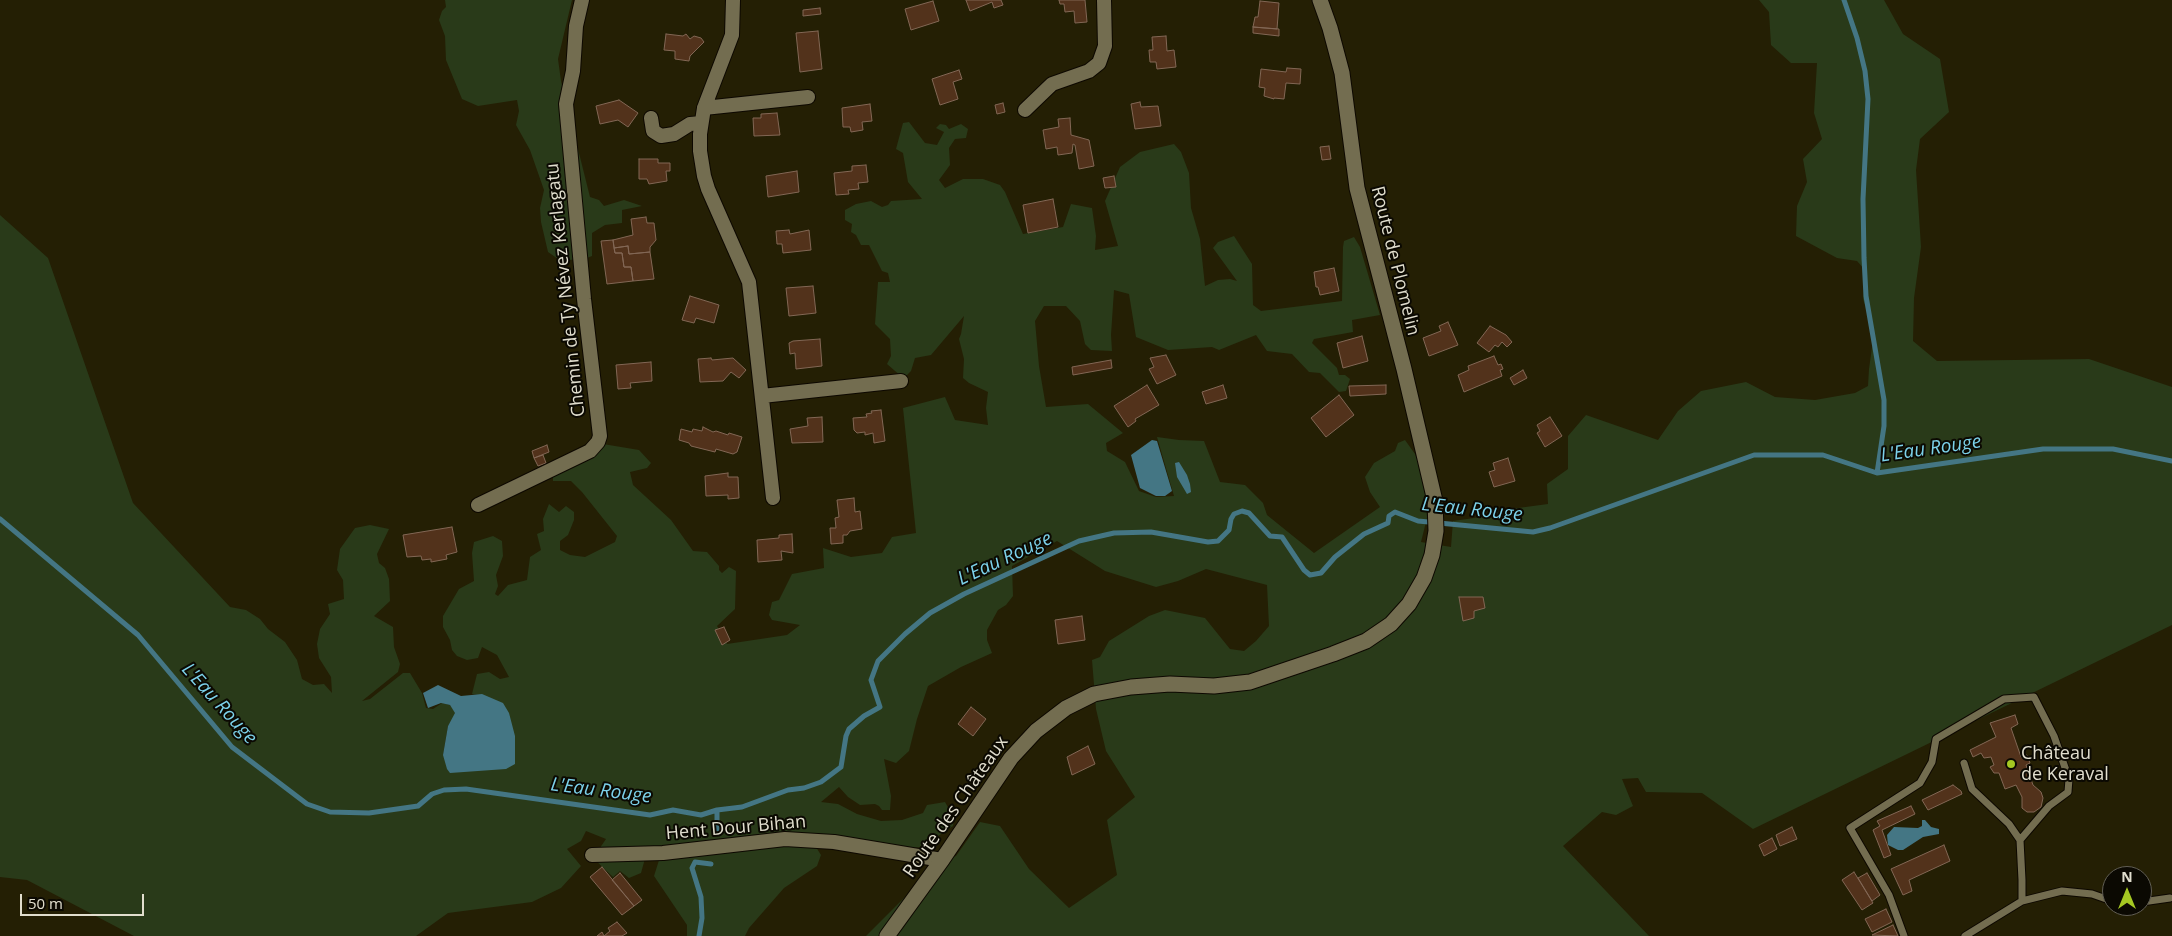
<!DOCTYPE html>
<meta charset="utf-8">
<style>
body{margin:0}
#map{position:relative;width:2172px;height:936px;overflow:hidden;background:#241f04;font-family:"Open Sans",sans-serif}
canvas{display:block}
.north{position:absolute;left:2102px;top:866px;width:50px;height:50px;box-sizing:border-box;background:#0b0902;border:1px solid #615e54;border-radius:50%;rotate:0deg;font-size:14px;font-weight:700;line-height:20px;text-align:center;color:#e1dece}
.north::after{content:'';display:block;margin:auto;width:18px;height:22px;background:#a5c822;clip-path:polygon(50% 0,100% 100%,50% 72%,0 100%)}
.scale{position:absolute;left:20px;top:894px;width:124px;height:22px;box-sizing:border-box;border:2px solid #e1dece;border-top:0;padding-left:6px;font-size:15px;line-height:18px;white-space:nowrap;color:#e1dece;-webkit-text-stroke:4px #0b0902;paint-order:stroke}
</style>
<div id="map">
<canvas width="2172" height="936"></canvas>
<div class="north">N</div>
<div class="scale">50 m</div>
</div>
<script>
const ctx = document.querySelector('canvas').getContext('2d');
ctx.lineJoin = 'round';
function paint(path, color) { ctx.fillStyle = color; ctx.fill(path, 'evenodd'); }
const shape = rows => new Path2D(rows.map(r => 'M' + r).join(''));
function strokePath(path, color, width, dash) { ctx.strokeStyle = color; ctx.lineWidth = width; ctx.lineCap = dash ? 'butt' : 'round'; ctx.setLineDash(dash || []); ctx.stroke(path); }
function drawText(font, color, halo, rows, align = 'center') {
  ctx.font = font + ' "Open Sans",sans-serif'; ctx.lineWidth = 4; ctx.setLineDash([]); ctx.textBaseline = 'middle'; ctx.strokeStyle = halo; ctx.fillStyle = color; for (const [text, x, y, turn = 0] of rows) {
    ctx.save(); ctx.translate(x, y); ctx.rotate((+turn || 0) * Math.PI / 180); ctx.textAlign = isNaN(turn) ? turn : align; if (halo) ctx.strokeText(text, 0, 0); ctx.fillText(text, 0, 0); ctx.restore();
  }
}
const green = shape([
 [445,0,572,0,558,59,561,81,590,197,599,200,604,206,624,200,642,206,622,210,622,223,605,225,592,233,592,256,587,258,561,261,548,252,541,222,540,208,544,190,530,150,516,125,519,111,517,100,478,106,462,99,446,60,445,36,439,20,442,11,446,7],
 [1759,0,1884,0,1903,34,1940,59,1949,112,1920,139,1916,170,1921,247,1914,298,1913,341,1937,361,2089,359,2172,387,2172,625,1753,829,1702,793,1646,792,1638,778,1622,779,1633,806,1616,815,1602,812,1563,846,1649,936,866,936,942,860,956,856,980,822,1000,826,1029,869,1069,908,1117,875,1107,820,1135,797,1106,751,1096,709,1092,660,1100,657,1109,641,1149,616,1165,610,1205,618,1230,649,1244,651,1256,641,1269,626,1267,585,1206,569,1178,581,1156,587,1105,571,1057,541,1012,566,1013,596,1006,605,998,610,987,630,987,640,992,653,961,667,928,686,917,719,909,751,896,763,884,759,891,796,890,810,882,810,879,806,875,804,860,805,848,797,839,787,821,802,838,804,857,814,881,821,902,820,923,813,927,805,945,802,954,818,953,826,922,847,912,848,897,847,817,833,803,834,814,844,821,855,817,866,784,888,749,928,745,936,687,936,687,925,654,876,660,857,646,855,641,873,629,878,620,871,613,877,593,858,606,839,586,831,581,841,567,849,581,866,561,888,532,902,448,913,416,936,134,936,27,880,0,877,0,215,48,258,133,503,230,607,246,610,260,619,268,629,285,642,297,660,302,679,313,685,324,684,332,693,331,677,319,658,317,644,320,629,330,614,328,604,344,599,343,580,337,570,340,549,355,528,370,525,389,529,377,554,379,563,385,568,389,579,390,601,374,616,393,627,394,647,400,664,398,672,362,701,370,699,403,673,410,673,422,693,426,708,433,709,442,703,450,705,456,713,448,726,443,755,481,695,472,694,477,674,489,672,500,679,509,677,497,655,482,647,478,658,467,660,457,656,452,650,450,640,443,627,443,616,459,589,474,581,472,553,474,542,493,536,502,541,503,556,496,575,498,586,495,594,498,596,508,585,527,580,530,557,541,550,537,534,544,531,543,519,549,504,559,512,566,506,574,512,574,520,568,535,560,541,560,550,570,555,585,557,615,542,617,536,582,492,571,481,553,481,553,476,603,444,639,450,651,463,647,468,630,472,633,485,671,520,693,551,707,552,719,566,719,570,722,573,729,567,736,571,735,609,717,626,727,644,787,635,800,625,772,620,769,615,772,602,779,600,792,574,824,568,823,548,851,557,882,553,892,537,916,533,903,408,945,397,955,420,988,425,986,408,988,392,969,383,963,378,964,359,959,339,961,334,964,316,931,355,915,358,911,371,907,375,902,377,887,364,891,356,890,339,875,324,878,282,890,282,888,273,882,271,869,245,861,245,856,235,851,232,852,224,845,220,845,210,856,204,871,201,882,207,888,205,891,201,922,199,908,182,903,153,896,149,903,123,909,122,925,143,937,145,944,132,936,128,940,124,946,125,949,129,961,124,968,129,966,138,955,139,949,148,950,165,939,180,945,188,963,179,983,179,1000,185,1005,192,1023,234,1063,227,1071,204,1092,208,1096,236,1095,250,1118,246,1105,201,1120,167,1140,152,1174,144,1181,152,1189,173,1191,208,1200,239,1205,286,1218,280,1230,279,1237,281,1213,248,1218,242,1234,236,1252,264,1253,305,1261,311,1342,301,1343,247,1344,241,1354,237,1360,247,1380,315,1352,320,1353,332,1314,339,1312,343,1337,368,1339,375,1345,375,1350,379,1346,391,1339,392,1320,373,1309,372,1292,354,1267,351,1256,335,1219,350,1212,347,1168,350,1136,337,1129,294,1114,290,1111,335,1112,351,1091,350,1085,344,1080,321,1066,306,1044,306,1035,321,1039,366,1046,407,1088,404,1123,433,1106,443,1107,451,1125,462,1139,491,1156,497,1174,496,1157,437,1179,440,1204,441,1220,482,1245,485,1263,503,1267,515,1314,553,1380,507,1370,492,1365,477,1374,463,1395,451,1398,443,1405,440,1415,454,1422,470,1426,496,1427,518,1421,542,1451,547,1453,521,1481,517,1503,510,1548,504,1547,484,1568,469,1568,436,1586,415,1658,440,1678,411,1701,391,1746,382,1775,397,1815,400,1855,393,1868,386,1869,369,1874,333,1863,299,1865,270,1857,261,1837,258,1796,236,1797,206,1807,182,1803,159,1822,139,1814,113,1817,63,1791,63,1771,45,1769,12]
]);
const water = shape([
 [1152,440,1157,441,1172,491,1165,496,1156,496,1140,488,1131,455],
 [1179,462,1187,475,1190,484,1191,492,1187,494,1177,477,1175,463],
 [438,685,461,696,482,694,503,703,509,713,515,736,515,764,506,769,450,773,447,769,443,755,448,726,455,713,450,705,441,703,428,708,423,693],
 [1922,820,1925,820,1931,827,1939,829,1939,834,1923,837,1903,850,1898,850,1888,845,1887,835,1894,827,1918,828,1922,826]
]);
const stream = shape([
 [1844,0,1857,38,1865,71,1868,99,1863,199,1864,258,1866,296,1884,400,1884,426,1877,473],
 [0,519,138,635,232,747,307,804,330,812,369,813,418,806,432,794,444,790,466,789,650,815,673,810,701,815,717,810,742,807,788,790,804,788,821,782,841,767,846,736,849,729,864,716,880,707,871,680,878,661,905,634,930,613,964,594,1079,541,1114,533,1151,532,1208,542,1218,541,1229,530,1231,519,1234,514,1242,511,1249,513,1270,536,1282,537,1304,570,1310,575,1321,573,1335,557,1364,534,1388,523,1389,516,1395,512,1418,521,1533,532,1550,528,1754,455,1823,455,1877,473,2043,449,2113,449,2172,461],
 [717,829,717,810],
 [699,936,702,918,701,897,692,868,695,862,711,864]
]);
const building = shape([
 [966,0,1001,0,1003,5,994,8,992,2,970,11,966,0],
 [1059,0,1085,0,1087,22,1075,23,1074,11,1065,12,1064,4,1060,4,1059,0],
 [933,1,939,21,911,30,905,9,933,1],
 [1260,1,1279,3,1277,29,1253,27,1255,17,1258,17,1260,1],
 [820,8,821,14,803,16,803,10,820,8],
 [1253,27,1279,29,1279,36,1253,33,1253,27],
 [818,31,822,69,800,72,796,33,818,31],
 [666,34,683,36,686,34,690,39,694,36,701,38,704,42,690,56,689,61,675,59,675,51,664,50,666,34],
 [1166,36,1167,51,1174,50,1176,67,1157,69,1156,62,1150,62,1149,50,1153,50,1152,37,1166,36],
 [1287,68,1301,69,1300,84,1286,83,1284,99,1274,98,1274,99,1264,96,1265,88,1259,87,1261,69,1286,72,1287,68],
 [959,70,962,79,953,82,958,99,940,105,932,79,959,70],
 [619,100,638,113,628,127,618,120,600,124,596,106,619,100],
 [1140,102,1141,107,1158,106,1161,126,1135,129,1131,104,1140,102],
 [1003,103,1005,112,997,114,995,105,1003,103],
 [870,104,872,121,862,122,863,130,851,132,850,127,843,127,842,108,870,104],
 [777,113,780,135,754,136,753,118,761,118,761,114,777,113],
 [1070,118,1071,135,1089,140,1094,166,1079,169,1075,145,1073,144,1072,153,1058,155,1057,147,1046,149,1043,130,1059,127,1058,119,1070,118],
 [1329,146,1331,159,1322,160,1320,147,1329,146],
 [639,159,658,159,658,163,670,163,670,171,666,171,667,181,649,184,647,179,639,179,639,159],
 [866,165,868,182,858,183,859,189,848,190,849,194,836,195,834,173,852,171,852,166,866,165],
 [797,171,799,192,768,197,766,176,797,171],
 [1114,176,1116,187,1105,188,1103,178,1114,176],
 [1053,199,1058,227,1028,233,1023,205,1053,199],
 [646,217,647,223,654,223,656,240,650,247,650,252,629,254,628,246,614,248,613,240,633,235,631,219,646,217],
 [789,230,790,234,809,230,811,250,783,253,782,244,777,244,776,231,789,230],
 [613,240,615,253,622,253,624,267,631,267,633,281,607,284,601,241,613,240],
 [628,246,629,254,650,252,654,279,633,281,631,267,624,267,622,253,615,253,614,248,628,246],
 [1334,268,1339,291,1320,295,1318,287,1316,287,1314,272,1334,268],
 [813,286,816,313,789,316,786,288,813,286],
 [690,296,719,305,714,323,696,318,694,323,682,320,690,296],
 [1448,322,1458,345,1429,356,1423,338,1441,331,1439,326,1448,322],
 [1490,326,1506,335,1512,342,1507,347,1502,342,1498,347,1495,345,1489,352,1477,343,1490,326],
 [1362,336,1368,361,1343,368,1337,343,1362,336],
 [820,339,822,366,796,369,795,353,790,354,789,343,793,341,820,339],
 [1166,355,1176,375,1157,384,1149,369,1154,367,1150,358,1166,355],
 [1494,356,1498,365,1501,364,1503,369,1500,370,1502,376,1464,392,1458,375,1469,370,1468,366,1494,356],
 [711,358,712,360,733,358,746,370,739,378,731,372,723,381,700,382,698,359,711,358],
 [1111,360,1112,368,1073,375,1072,367,1111,360],
 [651,362,652,381,630,383,631,388,618,389,616,365,651,362],
 [1523,370,1527,378,1514,385,1510,378,1523,370],
 [1147,385,1159,405,1135,419,1136,421,1128,427,1114,406,1147,385],
 [1223,385,1227,398,1206,404,1202,392,1223,385],
 [1386,385,1386,394,1350,396,1349,386,1386,385],
 [1339,395,1354,415,1326,437,1311,418,1339,395],
 [881,410,885,441,874,443,873,433,865,435,865,432,857,433,854,430,853,418,867,417,866,414,872,413,871,411,881,410],
 [822,417,823,442,792,443,790,429,808,426,807,418,822,417],
 [1550,417,1562,436,1545,447,1537,433,1540,431,1537,425,1550,417],
 [703,427,713,432,716,431,728,435,729,433,742,437,737,452,733,454,716,449,715,452,691,446,689,443,679,440,681,429,692,432,693,429,702,431,703,427],
 [547,445,549,452,534,458,532,451,547,445],
 [543,455,546,463,538,466,534,458,543,455],
 [1508,458,1515,481,1494,487,1489,472,1495,470,1493,463,1508,458],
 [728,473,728,477,738,477,739,498,728,499,728,495,706,496,705,476,728,473],
 [854,498,855,512,860,511,862,529,850,531,847,535,843,535,843,543,831,544,830,528,836,528,835,518,839,517,837,500,854,498],
 [452,527,457,552,446,555,447,559,431,562,431,559,422,560,421,556,407,557,403,535,452,527],
 [792,534,793,553,781,551,782,560,758,562,757,540,779,538,779,535,792,534],
 [1459,597,1483,597,1485,608,1474,611,1474,618,1463,621,1459,597],
 [1082,616,1085,640,1058,644,1055,620,1082,616],
 [724,627,730,640,722,645,715,630,724,627],
 [971,707,986,719,973,736,958,724,971,707],
 [2015,715,2018,724,2011,728,2021,757,2027,755,2030,763,2026,765,2033,785,2041,792,2043,798,2041,807,2034,812,2027,812,2022,808,2022,797,2016,785,2005,789,1999,773,1994,773,1990,767,1994,765,1991,757,1984,758,1981,753,1973,757,1970,750,1996,737,1990,723,2015,715],
 [1088,746,1095,764,1072,775,1067,757,1088,746],
 [1953,785,1961,791,1962,794,1928,810,1922,800,1953,785],
 [1911,806,1915,814,1882,830,1891,855,1884,858,1873,830,1880,826,1877,821,1911,806],
 [1792,827,1797,839,1780,846,1776,835,1792,827],
 [1772,838,1777,849,1764,856,1759,845,1772,838],
 [1944,845,1950,861,1909,880,1912,891,1903,895,1891,869,1944,845],
 [602,867,634,906,622,915,590,877,602,867],
 [1854,872,1873,903,1862,910,1842,880,1854,872],
 [620,873,642,900,634,906,612,880,620,873],
 [1867,873,1880,895,1872,901,1858,878,1867,873],
 [1886,909,1892,922,1872,932,1865,919,1886,909],
 [617,922,627,933,622,936,597,936,602,932,604,936,610,931,608,928,617,922],
 [1893,925,1898,936,1872,935,1893,925]
]);
const service = shape([
 [1964,763,1972,789,2009,824,2020,840,2022,880,2022,901,1965,936],
 [2022,901,2062,891,2092,894,2112,901],
 [2142,902,2170,898],
 [1904,936,1889,895,1850,828,1920,783,1932,762,1936,739,2004,699,2034,697,2054,736,2069,779,2068,792,2049,806,2020,840]
]);
const minor = shape([
 [733,0,732,35,704,108,700,134,700,151,704,176,708,189,749,282,773,498],
 [704,108,808,97],
 [1025,110,1052,84,1089,71,1099,63,1105,46,1104,0],
 [651,118,653,131,661,136,674,134,690,124,701,123],
 [762,396,901,381],
 [478,505,590,451,598,442,600,436,584,299,566,104,573,71,576,26,582,0],
 [592,855,663,853,785,839,834,842,942,860]
]);
const tertiary = shape([
 [887,936,942,860,1011,758,1036,731,1066,708,1094,694,1131,687,1170,684,1214,686,1250,682,1333,654,1366,641,1391,624,1409,604,1424,578,1432,555,1436,531,1435,501,1404,369,1357,188,1342,73,1330,28,1320,0]
]);
const markers = [
 [2011,764,5,"#a5c822"]
];
const streetNames = [
 ["Route de Plomelin",1395,261,76],
 ["Chemin de Ty Névez Kerlagatu",566,290,-96],
 ["Route des Châteaux",956,807,-55],
 ["Hent Dour Bihan",736,828,-5]
];
const poiNames = [
 ["Château",2021,754],
 ["de Keraval",2021,775]
];
const waterNames = [
 ["L'Eau Rouge",1931,449,-8],
 ["L'Eau Rouge",1472,510,6],
 ["L'Eau Rouge",1005,559,-25],
 ["L'Eau Rouge",219,704,48],
 ["L'Eau Rouge",601,791,7]
];
paint(green, '#293a19');
paint(water, '#447684');
strokePath(stream, '#447684', 5);
paint(building, '#52321b');
strokePath(building, '#826755', 1);
strokePath(service, '#0d0800', 9);
strokePath(minor, '#0d0800', 16);
strokePath(tertiary, '#0d0800', 17);
strokePath(service, '#736d50', 7);
strokePath(minor, '#736d50', 14);
strokePath(tertiary, '#736d50', 15);
for (const [x, y, r, color] of markers) { const dot = new Path2D(); dot.arc(x, y, r, 0, 2 * Math.PI); ctx.fillStyle = color; ctx.fill(dot); strokePath(dot, '#0b0902', 2); }
drawText('18px', '#e1dece', '#0b0902', streetNames);
drawText('18px', '#e1dece', '#0b0902', poiNames, 'left');
drawText('italic 19px', '#7cd1e9', '#0b0902', waterNames);
</script>
